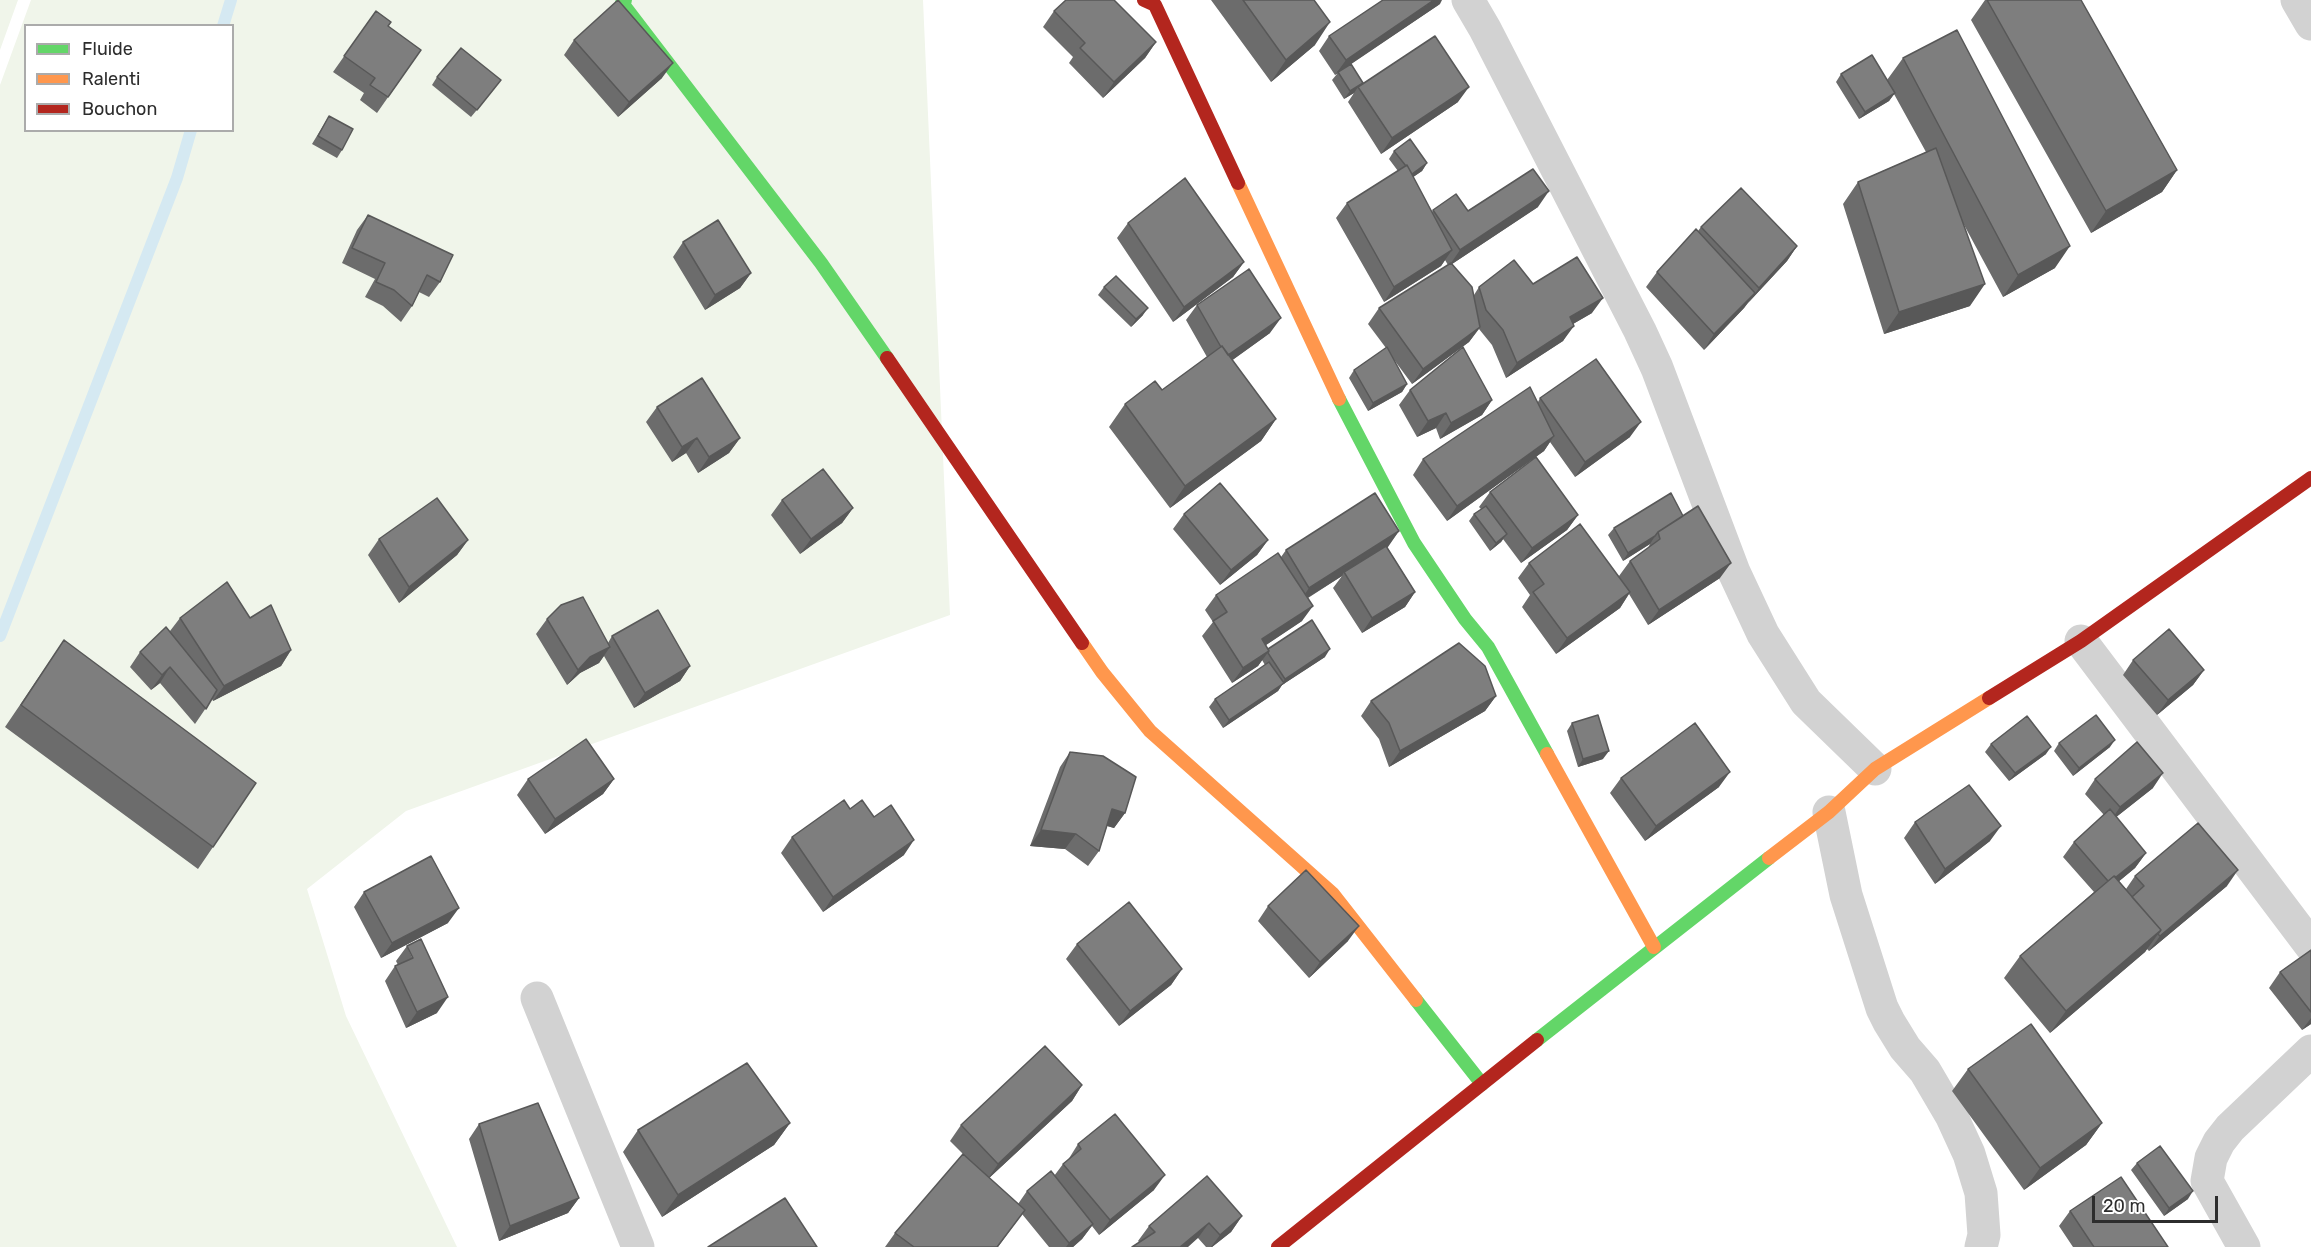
<!DOCTYPE html>
<style>
body{margin:0}
#map{position:relative;width:2311px;height:1247px;overflow:hidden;background:#fff;font-family:Rubik,sans-serif}
canvas{display:block}
.legend{position:absolute;left:24px;top:24px;width:210px;height:108px;box-sizing:border-box;background:#fff;border:2px solid #ababab;margin:0;padding:8px 10px;list-style:none;font-size:18px;color:#2d2d2d}
.legend li{display:flex;align-items:center;gap:12px;height:30px}
.legend b{width:30px;border:2px solid #ababab}
.scale{position:absolute;left:2092px;top:1196px;width:126px;height:27px;box-sizing:border-box;border:3px solid #2d2d2d;border-top:0;padding-left:8px;font-size:18px;line-height:21px;white-space:nowrap;color:#2d2d2d;-webkit-text-stroke:4px #fff;paint-order:stroke}
</style>
<div id="map">
<canvas width="2311" height="1247"></canvas>
<ul class="legend">
<li><b style="height:8px;background:#63d668"></b>Fluide</li>
<li><b style="height:8px;background:#ff974d"></b>Ralenti</li>
<li><b style="height:8px;background:#b3261e"></b>Bouchon</li>
</ul>
<div class="scale">20 m</div>
</div>
<script>
const ctx = document.querySelector('canvas').getContext('2d');
ctx.lineJoin = 'round';
function paint(path, color) { ctx.fillStyle = color; ctx.fill(path, 'evenodd'); }
const shape = rows => new Path2D(rows.map(r => 'M' + r).join(''));
function strokePath(path, color, width, dash) { ctx.strokeStyle = color; ctx.lineWidth = width; ctx.lineCap = dash ? 'butt' : 'round'; ctx.setLineDash(dash || []); ctx.stroke(path); }
const green = shape([
 [0,0,18,0,0,50],
 [31,0,923,0,950,615,406,811,307,889,346,1016,457,1247,0,1247,0,85],
 [26,26,232,26,232,130,26,130]
]);
const stream = shape([
 [223,26,231,0],
 [0,636,177,178,191,130]
]);
const street = shape([
 [1468,0,1485,29,1640,331,1657,368,1734,572,1763,634,1806,702,1875,769],
 [2297,0,2311,24],
 [2081,641,2311,946],
 [1829,812,1846,895,1882,1008,1889,1022,1905,1048,1925,1071,1952,1117,1969,1154,1981,1193,1984,1235,1981,1247],
 [537,998,638,1247],
 [2244,1247,2207,1181,2211,1158,2219,1142,2230,1128,2311,1051]
]);
const fast = shape([
 [625,0,622,3,821,263,887,358],
 [1339,399,1414,543,1465,619,1488,647,1547,754],
 [1416,1000,1482,1084],
 [1537,1040,1769,858]
]);
const slow = shape([
 [1238,183,1339,399],
 [1082,643,1102,672,1150,731,1333,894,1416,1000],
 [1547,754,1654,947],
 [1769,858,1829,812,1875,769,1989,698]
]);
const jam = shape([
 [1144,0,1155,5,1238,183],
 [887,358,1082,643],
 [1989,698,2081,641,2311,478],
 [1278,1247,1537,1040]
]);
const wall = shape([
 [1211,0,1314,0,1315,45,1271,82],
 [1985,0,2081,0,2177,170,2162,192,2091,233,1971,20],
 [1440,4,1349,65,1363,83,1458,102,1381,154,1348,102,1354,93,1344,99,1332,80,1337,74,1335,75,1319,51,1329,36],
 [376,11,391,22,388,26,421,50,377,113,360,100,364,93,333,72],
 [1054,11,1156,42,1145,58,1103,98,1069,63,1073,57,1043,27],
 [574,40,662,78,618,117,564,55],
 [1903,58,2055,268,2003,297,1963,223,1970,306,1884,334,1843,204,1858,182,1926,152,1894,94,1889,101,1859,119,1836,82,1841,74,1887,80],
 [437,77,495,88,471,117,432,85],
 [329,116,342,150,337,158,312,144],
 [1394,151,1427,163,1422,171,1413,177,1432,212,1433,210,1468,211,1538,207,1452,264,1474,295,1479,287,1533,284,1592,313,1573,324,1563,341,1506,378,1492,345,1479,329,1469,342,1412,384,1392,357,1407,384,1402,392,1368,411,1349,378,1354,370,1386,348,1368,324,1379,308,1448,265,1445,260,1441,266,1384,302,1336,218,1347,203,1398,171,1389,159],
 [368,215,440,282,429,297,419,292,412,306,401,322,383,306,365,297,375,279,342,263,357,230],
 [1128,223,1244,262,1233,277,1173,322,1117,238],
 [1701,227,1797,246,1787,261,1748,303,1744,308,1704,350,1646,287,1657,272,1698,231],
 [683,242,751,273,740,288,705,310,673,257],
 [1104,287,1143,315,1131,327,1098,295],
 [1197,305,1270,333,1232,360,1276,419,1261,441,1170,508,1109,427,1125,404,1162,390,1207,357,1186,320],
 [1410,390,1492,400,1482,415,1440,439,1436,428,1417,437,1399,405],
 [1540,398,1630,437,1575,477,1550,442,1544,451,1447,521,1413,475,1423,459,1538,402],
 [657,407,740,438,729,453,698,473,686,453,672,462,646,422],
 [1490,492,1578,515,1567,530,1521,563,1503,539,1501,542,1490,551,1469,521,1474,514,1481,509,1479,507],
 [782,500,853,508,842,523,800,554,771,515],
 [1184,514,1268,540,1257,555,1220,585,1173,529],
 [1683,516,1720,578,1648,625,1629,594,1620,608,1556,654,1522,607,1530,595,1518,578,1529,563,1619,576,1630,561,1648,548,1650,544,1623,561,1608,535,1614,528],
 [1399,531,1387,547,1415,592,1405,607,1362,633,1333,588,1342,576,1308,598,1302,621,1266,645,1268,649,1325,657,1282,685,1278,691,1223,728,1209,707,1215,699,1265,665,1262,660,1258,666,1232,683,1202,636,1213,622,1205,610,1216,595,1281,557,1286,550],
 [379,539,468,540,457,555,399,603,368,555],
 [180,618,250,618,291,650,281,666,213,701,212,699,195,724,160,683,151,690,130,667,140,652,170,631],
 [547,619,608,643,612,636,690,666,680,681,634,708,604,656,599,663,580,673,567,685,536,634],
 [64,640,213,847,198,869,5,727],
 [2133,660,2204,670,2193,685,2157,715,2123,675],
 [1496,696,1485,711,1389,767,1379,739,1361,716,1371,701],
 [1572,723,1603,759,1578,767,1567,731],
 [2059,743,2110,747,2073,776,2054,751],
 [1991,744,2046,754,2009,781,1985,752],
 [1070,752,1125,813,1114,828,1107,826,1099,851,1088,866,1065,849,1030,846,1060,767],
 [1621,778,1719,787,1645,841,1610,793],
 [528,779,614,779,603,794,545,834,517,795],
 [2095,779,2153,788,2116,817,2146,853,2135,868,2119,881,2126,889,2135,876,2227,886,2149,951,2147,949,2145,952,2050,1033,2004,978,2020,956,2094,892,2063,857,2074,842,2104,815,2085,794],
 [850,809,904,855,823,912,781,853,792,837],
 [1915,822,1990,841,1935,884,1904,838],
 [364,892,448,923,381,958,354,907],
 [1268,906,1348,941,1309,978,1258,921],
 [1077,944,1182,969,1171,985,1119,1026,1066,959],
 [407,946,437,1013,406,1028,385,981,395,966,398,965,396,961],
 [2311,950,2311,1024,2302,1030,2269,988,2280,972],
 [1968,1069,2102,1123,2086,1145,2024,1190,1952,1091],
 [1082,1085,1072,1101,989,1178,1018,1204,1027,1191,1054,1176,1063,1164,1068,1160,1078,1144,1154,1190,1099,1235,1092,1226,1082,1239,1073,1247,1049,1247,1022,1214,998,1247,885,1247,895,1233,966,1157,950,1141,961,1125],
 [790,1123,774,1145,662,1217,623,1152,638,1130],
 [479,1124,579,1198,568,1213,499,1241,469,1139],
 [2137,1163,2188,1199,2164,1216,2131,1170],
 [2070,1211,2168,1247,2073,1247,2059,1226],
 [1242,1216,1231,1232,1212,1247,1206,1247,1198,1238,1139,1242,1138,1241,1149,1226]
]);
const shadedWall = shape([
 [1434,0,1442,0,1440,4,1338,73,1338,72,1335,75,1346,60],
 [1330,22,1315,45,1271,82,1286,60],
 [1156,42,1145,58,1103,98,1114,82],
 [673,63,662,78,618,117,629,102],
 [1363,83,1358,87,1354,93,1344,99,1350,91],
 [1469,87,1458,102,1381,154,1392,138],
 [1895,93,1889,101,1859,119,1865,112],
 [1427,163,1422,171,1406,182,1411,175],
 [2177,170,2162,192,2091,233,2106,211],
 [1549,191,1538,207,1449,266,1460,250],
 [1797,246,1787,261,1748,303,1759,288],
 [2070,246,2055,268,2003,297,2018,275],
 [1452,250,1441,266,1384,302,1394,287],
 [1244,262,1233,277,1173,322,1184,307],
 [751,273,740,288,705,310,715,295],
 [1985,284,1970,306,1884,334,1899,312],
 [1755,293,1744,308,1704,350,1714,334],
 [1603,298,1592,313,1559,332,1570,317],
 [1148,308,1143,315,1131,327,1136,319],
 [1281,318,1270,333,1216,372,1226,356],
 [1574,326,1563,341,1506,378,1517,363],
 [1480,327,1469,342,1412,384,1423,369],
 [1407,384,1402,392,1368,411,1373,403],
 [1492,400,1482,415,1440,439,1451,423],
 [1446,413,1436,428,1417,437,1428,421],
 [1276,419,1261,441,1170,508,1185,486],
 [1641,422,1630,437,1575,477,1585,462],
 [1554,436,1544,451,1447,521,1457,506],
 [697,438,686,453,672,462,682,447],
 [740,438,729,453,698,473,709,457],
 [853,508,842,523,800,554,811,539],
 [1578,515,1567,530,1521,563,1532,548],
 [1399,531,1388,547,1345,574,1344,572,1342,576,1299,603,1309,588],
 [1507,534,1501,542,1490,551,1496,543],
 [1655,536,1650,544,1623,561,1628,553],
 [468,540,457,555,399,603,409,587],
 [1268,540,1257,555,1220,585,1231,570],
 [1731,563,1720,578,1648,625,1659,610],
 [1415,592,1405,607,1362,633,1372,618],
 [1630,592,1620,608,1556,654,1567,638],
 [1313,606,1302,621,1251,655,1262,639],
 [610,647,599,663,580,673,567,685,578,670,590,657],
 [1330,649,1325,657,1282,685,1278,691,1223,728,1229,720,1281,685,1285,679],
 [291,650,281,666,213,701,224,686],
 [1269,651,1258,666,1232,683,1243,668],
 [690,666,680,681,634,708,645,693],
 [170,667,160,683,151,690,162,675],
 [2204,670,2193,685,2157,715,2168,700],
 [1496,696,1485,711,1389,767,1400,751],
 [2115,740,2110,747,2073,776,2079,768],
 [2051,747,2046,754,2009,781,2015,773],
 [1609,751,1603,759,1578,767,1583,759],
 [1730,772,1719,787,1645,841,1656,826],
 [2163,773,2153,788,2110,822,2120,807],
 [614,779,603,794,545,834,555,819],
 [1112,809,1125,813,1114,828,1101,824],
 [2001,826,1990,841,1935,884,1945,869],
 [1041,830,1076,834,1065,849,1030,846],
 [914,840,904,855,823,912,833,897],
 [2146,853,2135,868,2099,898,2110,882],
 [2238,870,2227,886,2149,951,2160,936],
 [459,908,448,923,381,958,392,943],
 [1359,926,1348,941,1309,978,1320,962],
 [2161,930,2145,952,2050,1033,2066,1011],
 [1182,969,1171,985,1119,1026,1130,1011],
 [448,997,437,1013,406,1028,417,1012],
 [2311,1018,2311,1024,2302,1030],
 [1082,1085,1072,1101,987,1180,998,1164],
 [790,1123,774,1145,662,1217,678,1195],
 [2102,1123,2086,1145,2024,1190,2040,1168],
 [1165,1175,1154,1190,1099,1235,1110,1220],
 [2193,1191,2188,1199,2164,1216,2169,1208],
 [579,1198,568,1213,499,1241,510,1226],
 [1242,1216,1231,1232,1212,1247,1211,1247,1220,1235],
 [1209,1223,1198,1238,1188,1247,1180,1247],
 [1093,1224,1082,1239,1073,1247,1066,1247,1069,1243]
]);
const building = shape([
 [618,0,673,63,629,102,574,40,618,0],
 [1066,0,1114,0,1156,42,1114,82,1080,48,1085,43,1054,11,1066,0],
 [1243,0,1314,0,1330,22,1286,60,1243,0],
 [1383,0,1434,0,1346,60,1329,36,1383,0],
 [1987,0,2081,0,2177,170,2106,211,1987,0],
 [376,11,391,22,388,26,421,50,388,97,370,85,375,78,344,56,376,11],
 [1957,30,2070,246,2018,275,1903,58,1957,30],
 [1435,36,1469,87,1392,138,1358,87,1435,36],
 [461,48,501,80,477,110,437,77,461,48],
 [1872,55,1895,93,1865,112,1841,74,1872,55],
 [1351,64,1363,83,1350,91,1338,72,1351,64],
 [329,116,353,129,342,150,318,136,329,116],
 [1410,139,1427,163,1412,174,1407,165,1406,166,1394,151,1410,139],
 [1936,148,1985,284,1899,312,1858,182,1936,148],
 [1407,165,1452,250,1394,287,1347,203,1407,165],
 [1533,169,1549,191,1460,250,1433,210,1456,194,1468,211,1533,169],
 [1185,178,1244,262,1184,307,1128,223,1185,178],
 [1741,188,1797,246,1759,288,1701,227,1741,188],
 [368,215,453,255,440,282,427,275,412,306,394,290,376,282,385,263,352,248,368,215],
 [718,220,751,273,715,295,683,242,718,220],
 [1696,229,1755,293,1714,334,1657,272,1696,229],
 [1577,257,1603,298,1570,317,1574,326,1517,363,1503,330,1486,310,1479,287,1514,260,1533,284,1577,257],
 [1451,263,1472,287,1480,327,1423,369,1379,308,1451,263],
 [1249,269,1281,318,1228,355,1222,346,1221,347,1197,305,1249,269],
 [1116,276,1148,308,1136,319,1104,287,1116,276],
 [1222,346,1276,419,1185,486,1125,404,1155,381,1162,390,1222,346],
 [1387,347,1407,384,1373,403,1354,370,1387,347],
 [1463,347,1492,400,1451,423,1446,413,1428,421,1410,390,1463,347],
 [1596,359,1641,422,1585,462,1540,398,1596,359],
 [702,378,740,438,709,457,697,438,682,447,657,407,702,378],
 [1530,387,1554,436,1457,506,1423,459,1530,387],
 [1536,457,1578,515,1532,548,1490,492,1536,457],
 [823,469,853,508,811,539,782,500,823,469],
 [1220,483,1268,540,1231,570,1184,514,1220,483],
 [1375,493,1399,531,1309,588,1286,550,1375,493],
 [1671,493,1683,516,1658,532,1655,536,1628,553,1614,528,1671,493],
 [437,498,468,540,409,587,379,539,437,498],
 [1486,506,1507,534,1496,543,1474,514,1486,506],
 [1698,506,1731,563,1659,610,1630,561,1660,539,1658,532,1698,506],
 [1580,524,1630,592,1567,638,1533,592,1544,584,1529,563,1580,524],
 [1386,546,1415,592,1372,618,1344,572,1386,546],
 [1278,553,1313,606,1262,639,1269,651,1243,668,1213,621,1227,612,1216,595,1278,553],
 [227,582,250,618,271,605,291,650,224,686,180,618,227,582],
 [583,597,610,647,590,657,578,670,547,619,561,605,583,597],
 [658,610,690,666,645,693,612,636,658,610],
 [1312,620,1330,649,1285,679,1268,653,1269,651,1268,649,1312,620],
 [166,627,217,690,206,709,170,667,162,675,140,652,166,627],
 [2169,629,2204,670,2168,700,2133,660,2169,629],
 [64,640,256,783,213,847,21,705,64,640],
 [1459,643,1485,666,1496,696,1400,751,1389,723,1371,701,1459,643],
 [1269,662,1284,683,1229,720,1215,699,1269,662],
 [1598,715,1609,751,1583,759,1572,723,1598,715],
 [2096,715,2115,740,2079,768,2059,743,2096,715],
 [2027,716,2051,747,2015,773,1991,744,2027,716],
 [1695,723,1730,772,1656,826,1621,778,1695,723],
 [586,739,614,779,555,819,528,779,586,739],
 [2137,742,2163,773,2120,807,2095,779,2137,742],
 [1070,752,1103,756,1136,777,1125,813,1112,809,1099,851,1076,834,1041,830,1070,752],
 [1969,785,2001,826,1945,869,1915,822,1969,785],
 [844,800,850,809,862,800,874,817,891,805,914,840,833,897,792,837,844,800],
 [2110,809,2146,853,2116,877,2114,876,2108,881,2074,842,2110,809],
 [2198,823,2238,870,2160,936,2158,934,2161,930,2132,897,2144,886,2135,876,2198,823],
 [431,856,459,908,392,943,364,892,431,856],
 [1306,870,1359,926,1320,962,1268,906,1306,870],
 [2114,876,2161,930,2066,1011,2020,956,2114,876],
 [1129,902,1182,969,1130,1011,1077,944,1129,902],
 [421,939,448,997,417,1012,395,966,413,958,407,946,421,939],
 [2311,950,2311,1012,2280,972,2311,950],
 [2031,1024,2102,1123,2040,1168,1968,1069,2031,1024],
 [1045,1046,1082,1085,998,1164,961,1125,1045,1046],
 [747,1063,790,1123,678,1195,638,1130,747,1063],
 [538,1103,579,1198,510,1226,479,1124,538,1103],
 [1115,1114,1165,1175,1110,1220,1063,1164,1081,1149,1078,1144,1115,1114],
 [2160,1146,2193,1191,2169,1208,2137,1163,2160,1146],
 [963,1154,1025,1210,997,1247,914,1247,895,1233,963,1154],
 [1051,1171,1093,1224,1069,1243,1027,1191,1051,1171],
 [1207,1176,1242,1216,1220,1235,1209,1223,1180,1247,1132,1247,1155,1232,1149,1226,1207,1176],
 [2121,1177,2168,1247,2094,1247,2070,1211,2121,1177],
 [785,1198,817,1247,708,1247,785,1198]
]);
paint(green, '#f0f5ea');
strokePath(stream, '#d5e9f2', 12);
strokePath(street, '#d2d2d2', 33);
strokePath(fast, '#63d668', 14);
strokePath(slow, '#ff974d', 14);
strokePath(jam, '#b3261e', 14);
paint(wall, '#6c6c6c');
paint(shadedWall, '#585858');
paint(building, '#7e7e7e');
strokePath(building, '#585858', 1.5);
</script>
